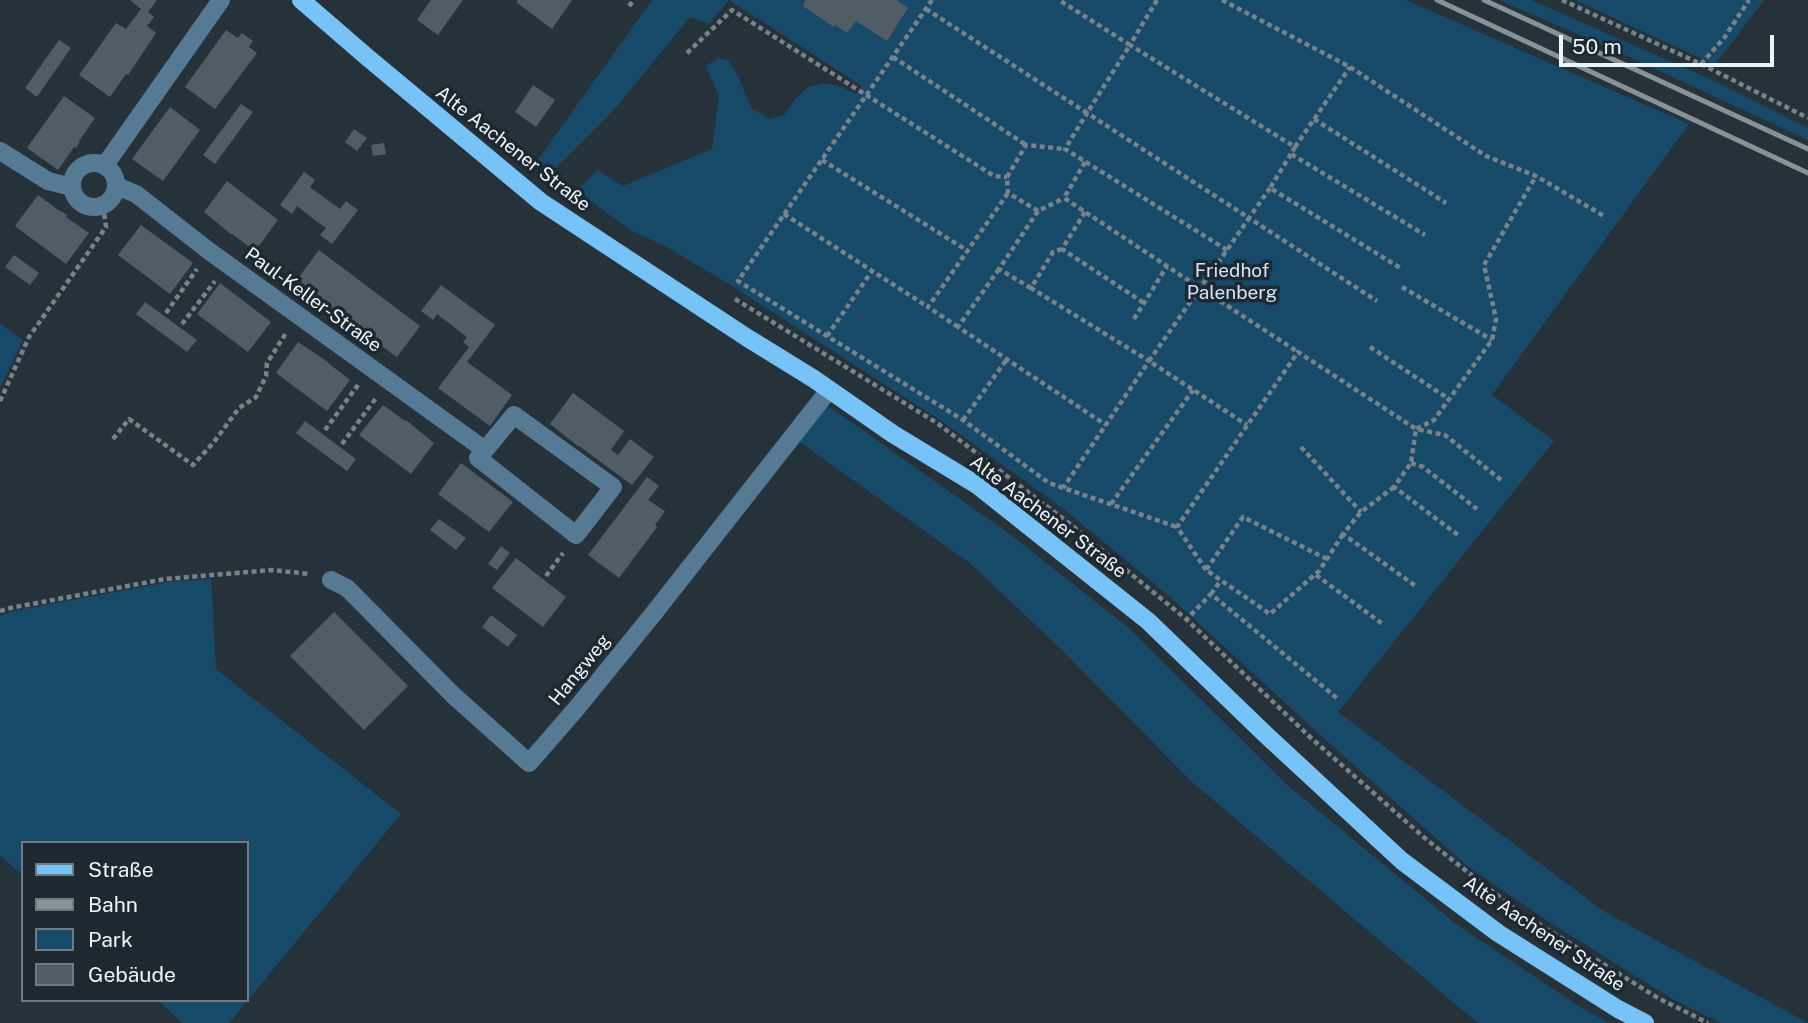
<!DOCTYPE html>
<meta charset="utf-8">
<style>
body{margin:0}
#map{position:relative;width:1808px;height:1023px;overflow:hidden;background:#26323a;font-family:"Public Sans",sans-serif}
canvas{display:block}
.legend{position:absolute;left:21px;top:841px;width:228px;height:161px;box-sizing:border-box;background:#1d2830;border:2px solid #707a80;margin:0;padding:9px 12px;list-style:none;font-size:21px;color:#ecf4f9}
.legend li{display:flex;align-items:center;gap:14px;height:35px}
.legend b{width:35px;border:2px solid #707a80}
.scale{position:absolute;left:1559px;top:35px;width:215px;height:32px;box-sizing:border-box;border:4px solid #ecf4f9;border-top:0;padding-left:9px;font-size:21px;line-height:24px;white-space:nowrap;color:#ecf4f9;-webkit-text-stroke:5px #1d2830;paint-order:stroke}
</style>
<div id="map">
<canvas width="1808" height="1023"></canvas>
<ul class="legend">
<li><b style="height:9px;background:#77c3f7"></b>Straße</li>
<li><b style="height:9px;background:#879198"></b>Bahn</li>
<li><b style="height:19px;background:#174969"></b>Park</li>
<li><b style="height:19px;background:#515d66"></b>Gebäude</li>
</ul>
<div class="scale">50 m</div>
</div>
<script>
const ctx = document.querySelector('canvas').getContext('2d');
ctx.lineJoin = 'round';
function paint(path, color) { ctx.fillStyle = color; ctx.fill(path, 'evenodd'); }
const shape = rows => new Path2D(rows.map(r => 'M' + r).join(''));
function strokePath(path, color, width, dash) { ctx.strokeStyle = color; ctx.lineWidth = width; ctx.lineCap = dash ? 'butt' : 'round'; ctx.setLineDash(dash || []); ctx.stroke(path); }
function drawText(font, color, halo, rows, align = 'center') {
  ctx.font = font + ' "Public Sans",sans-serif'; ctx.lineWidth = 7; ctx.setLineDash([]); ctx.textBaseline = 'middle'; ctx.strokeStyle = halo; ctx.fillStyle = color; for (const [text, x, y, turn = 0] of rows) {
    ctx.save(); ctx.translate(x, y); ctx.rotate((+turn || 0) * Math.PI / 180); ctx.textAlign = isNaN(turn) ? turn : align; if (halo) ctx.strokeText(text, 0, 0); ctx.fillText(text, 0, 0); ctx.restore();
  }
}
const green = shape([
 [652,0,1406,0,1689,124,1492,395,1554,441,1338,712,1605,912,1808,1023,1721,1023,1674,1000,1549,922,1466,865,1319,734,1168,595,1061,507,943,422,729,284,665,246,632,231,577,191,597,170,623,186,712,149,719,96,706,66,718,58,728,60,738,76,752,109,770,119,784,115,796,98,808,87,823,83,836,85,857,94,862,86,729,0,709,24,690,17,614,110,551,173,537,161],
 [1499,0,1531,0,1708,78,1808,128,1808,140,1625,55],
 [1575,0,1764,0,1715,65],
 [0,324,23,340,0,388],
 [827,405,1011,535,1130,629,1286,784,1456,924,1580,1007,1609,1023,1479,1023,1474,1020,1192,782,1062,650,971,564,797,440],
 [211,579,216,669,401,814,229,1023,182,1023,158,1000,247,1000,247,843,23,843,23,876,0,855,0,616,13,611,169,582]
]);
const building = shape([
 [130,0,157,0,148,12,154,17,147,26,156,33,128,75,126,74,110,97,79,75,116,23,126,29,141,9],
 [431,0,463,0,438,35,417,20],
 [518,0,572,0,552,29,516,2],
 [806,0,896,0,908,8,887,41,856,21,847,33,835,25,834,27,803,6],
 [226,30,238,38,242,33,253,41,249,47,257,53,215,109,185,87],
 [59,40,71,48,37,97,25,88],
 [533,85,555,100,536,127,515,112],
 [64,96,95,118,79,141,80,142,76,148,74,147,58,170,27,148],
 [241,104,253,112,215,164,203,155],
 [170,107,200,130,163,181,132,159],
 [354,129,367,138,357,151,345,142],
 [384,143,386,154,373,156,371,145],
 [304,172,315,180,310,187,311,188,340,209,346,201,358,210,332,244,320,235,326,228,316,221,297,206,292,214,280,205],
 [227,181,278,220,255,251,232,234,232,235,204,212],
 [38,195,61,212,61,211,67,215,66,217,89,233,66,264,15,226],
 [141,225,193,263,170,294,118,255],
 [319,250,420,326,397,357,367,336,368,335,296,281],
 [14,255,39,273,30,285,5,267],
 [220,283,271,322,248,352,197,314],
 [441,285,495,325,467,362,512,395,490,426,438,388,469,347,463,342,467,337,437,314,433,320,421,311],
 [145,302,197,340,187,352,136,314],
 [298,342,328,362,328,363,350,380,327,411,276,373],
 [573,393,624,431,611,450,618,455,630,439,654,457,632,485,579,446,579,447,550,424],
 [383,405,405,421,406,420,434,443,411,474,359,435],
 [305,421,356,459,347,471,296,433],
 [461,463,513,502,489,532,438,494],
 [647,477,659,486,648,500,665,511,655,525,657,527,619,578,588,555],
 [439,519,466,538,456,550,430,530],
 [501,546,510,553,497,570,488,564],
 [516,558,566,597,543,627,492,588],
 [334,612,408,686,364,730,290,656],
 [491,615,517,635,508,647,482,627]
]);
const path = shape([
 [932,0,738,281,963,420,1049,483,1177,527],
 [1157,0,1130,45,1295,147,1350,67],
 [1222,0,1350,67,1486,156,1536,176,1604,216],
 [1562,0,1701,64,1808,118],
 [629,6,634,0],
 [926,9,1087,113,1130,45,1059,0],
 [687,53,732,10,994,176,1007,177],
 [893,57,1026,145],
 [1701,64,1724,38,1749,0],
 [1314,119,1446,203],
 [1295,147,1291,154,1425,235],
 [1291,154,1270,188,1402,269],
 [822,160,968,251],
 [1085,162,1064,198,1200,288,1149,361,1247,425],
 [1270,188,1249,218,1377,301],
 [1038,211,1008,193,1007,177,1026,145,1065,149],
 [1085,212,1062,249,1144,303],
 [784,214,928,307],
 [1062,249,1053,252,1031,288,1149,361,1063,488],
 [1227,250,1065,149,1087,113,1249,218,1227,250,1200,288,1298,352],
 [999,269,958,327,1106,425],
 [1402,287,1492,340],
 [1031,288,999,269,1038,211,1064,198],
 [735,299,937,423,1070,524,1186,619,1311,738,1427,840,1516,910,1658,998,1708,1023],
 [166,313,197,269],
 [1134,319,1167,266],
 [182,324,215,281],
 [958,327,928,307,1008,193],
 [827,336,872,271],
 [1370,347,1449,399],
 [0,401,29,337,106,227,103,206],
 [963,420,1007,359],
 [325,430,358,385],
 [113,439,129,419,193,465,214,442,239,408,256,397,266,376,267,363,286,333],
 [342,444,376,398],
 [1301,447,1361,512],
 [1411,463,1423,467,1477,509],
 [1501,480,1445,435,1416,429,1434,420,1492,340,1496,319,1484,265,1536,176],
 [1394,487,1361,512,1343,534,1417,587],
 [1111,504,1193,390],
 [1327,559,1243,517,1206,570,1270,614,1319,571,1327,559,1343,534],
 [1206,570,1177,527,1298,352,1416,429,1411,463,1394,487,1458,535],
 [1316,575,1384,625],
 [546,576,563,553],
 [1211,594,1221,580],
 [0,611,10,608,165,579,272,570,310,574],
 [1185,621,1211,594,1338,699]
]);
const minor = shape([
 [0,151,48,181,72,187],
 '72 185a22 22 0 1 1 44 0a22 22 0 1 1-44 0Z',
 [105,165,221,0],
 [117,186,136,194,209,251,485,450,478,458,576,535,613,487,514,415,485,450],
 [331,580,347,588,453,695,529,763,576,709,654,613,829,390]
]);
const major = shape([
 [301,0,367,57,541,202,746,337,814,379,893,434,977,485,1148,621,1264,733,1402,861,1498,933,1618,1009,1645,1023]
]);
const rail = shape([
 [1437,0,1808,173],
 [1484,0,1808,149]
]);
const streetNames = [
 ["Alte Aachener Straße",513,149,38],
 ["Paul-Keller-Straße",313,300,36],
 ["Alte Aachener Straße",1048,517,37],
 ["Hangweg",580,670,-51],
 ["Alte Aachener Straße",1544,934,34]
];
const parkNames = [
 ["Friedhof",1232,271],
 ["Palenberg",1232,293]
];
paint(green, '#174969');
paint(building, '#515d66');
strokePath(path, '#788289', 4.5, [5, 3.5]);
strokePath(minor, '#567a93', 18);
strokePath(major, '#77c3f7', 18);
strokePath(rail, '#879198', 5);
drawText('19px', '#ecf4f9', '#1d2830', streetNames);
drawText('19px', '#d0e5f5', '#1d2830', parkNames);
</script>
